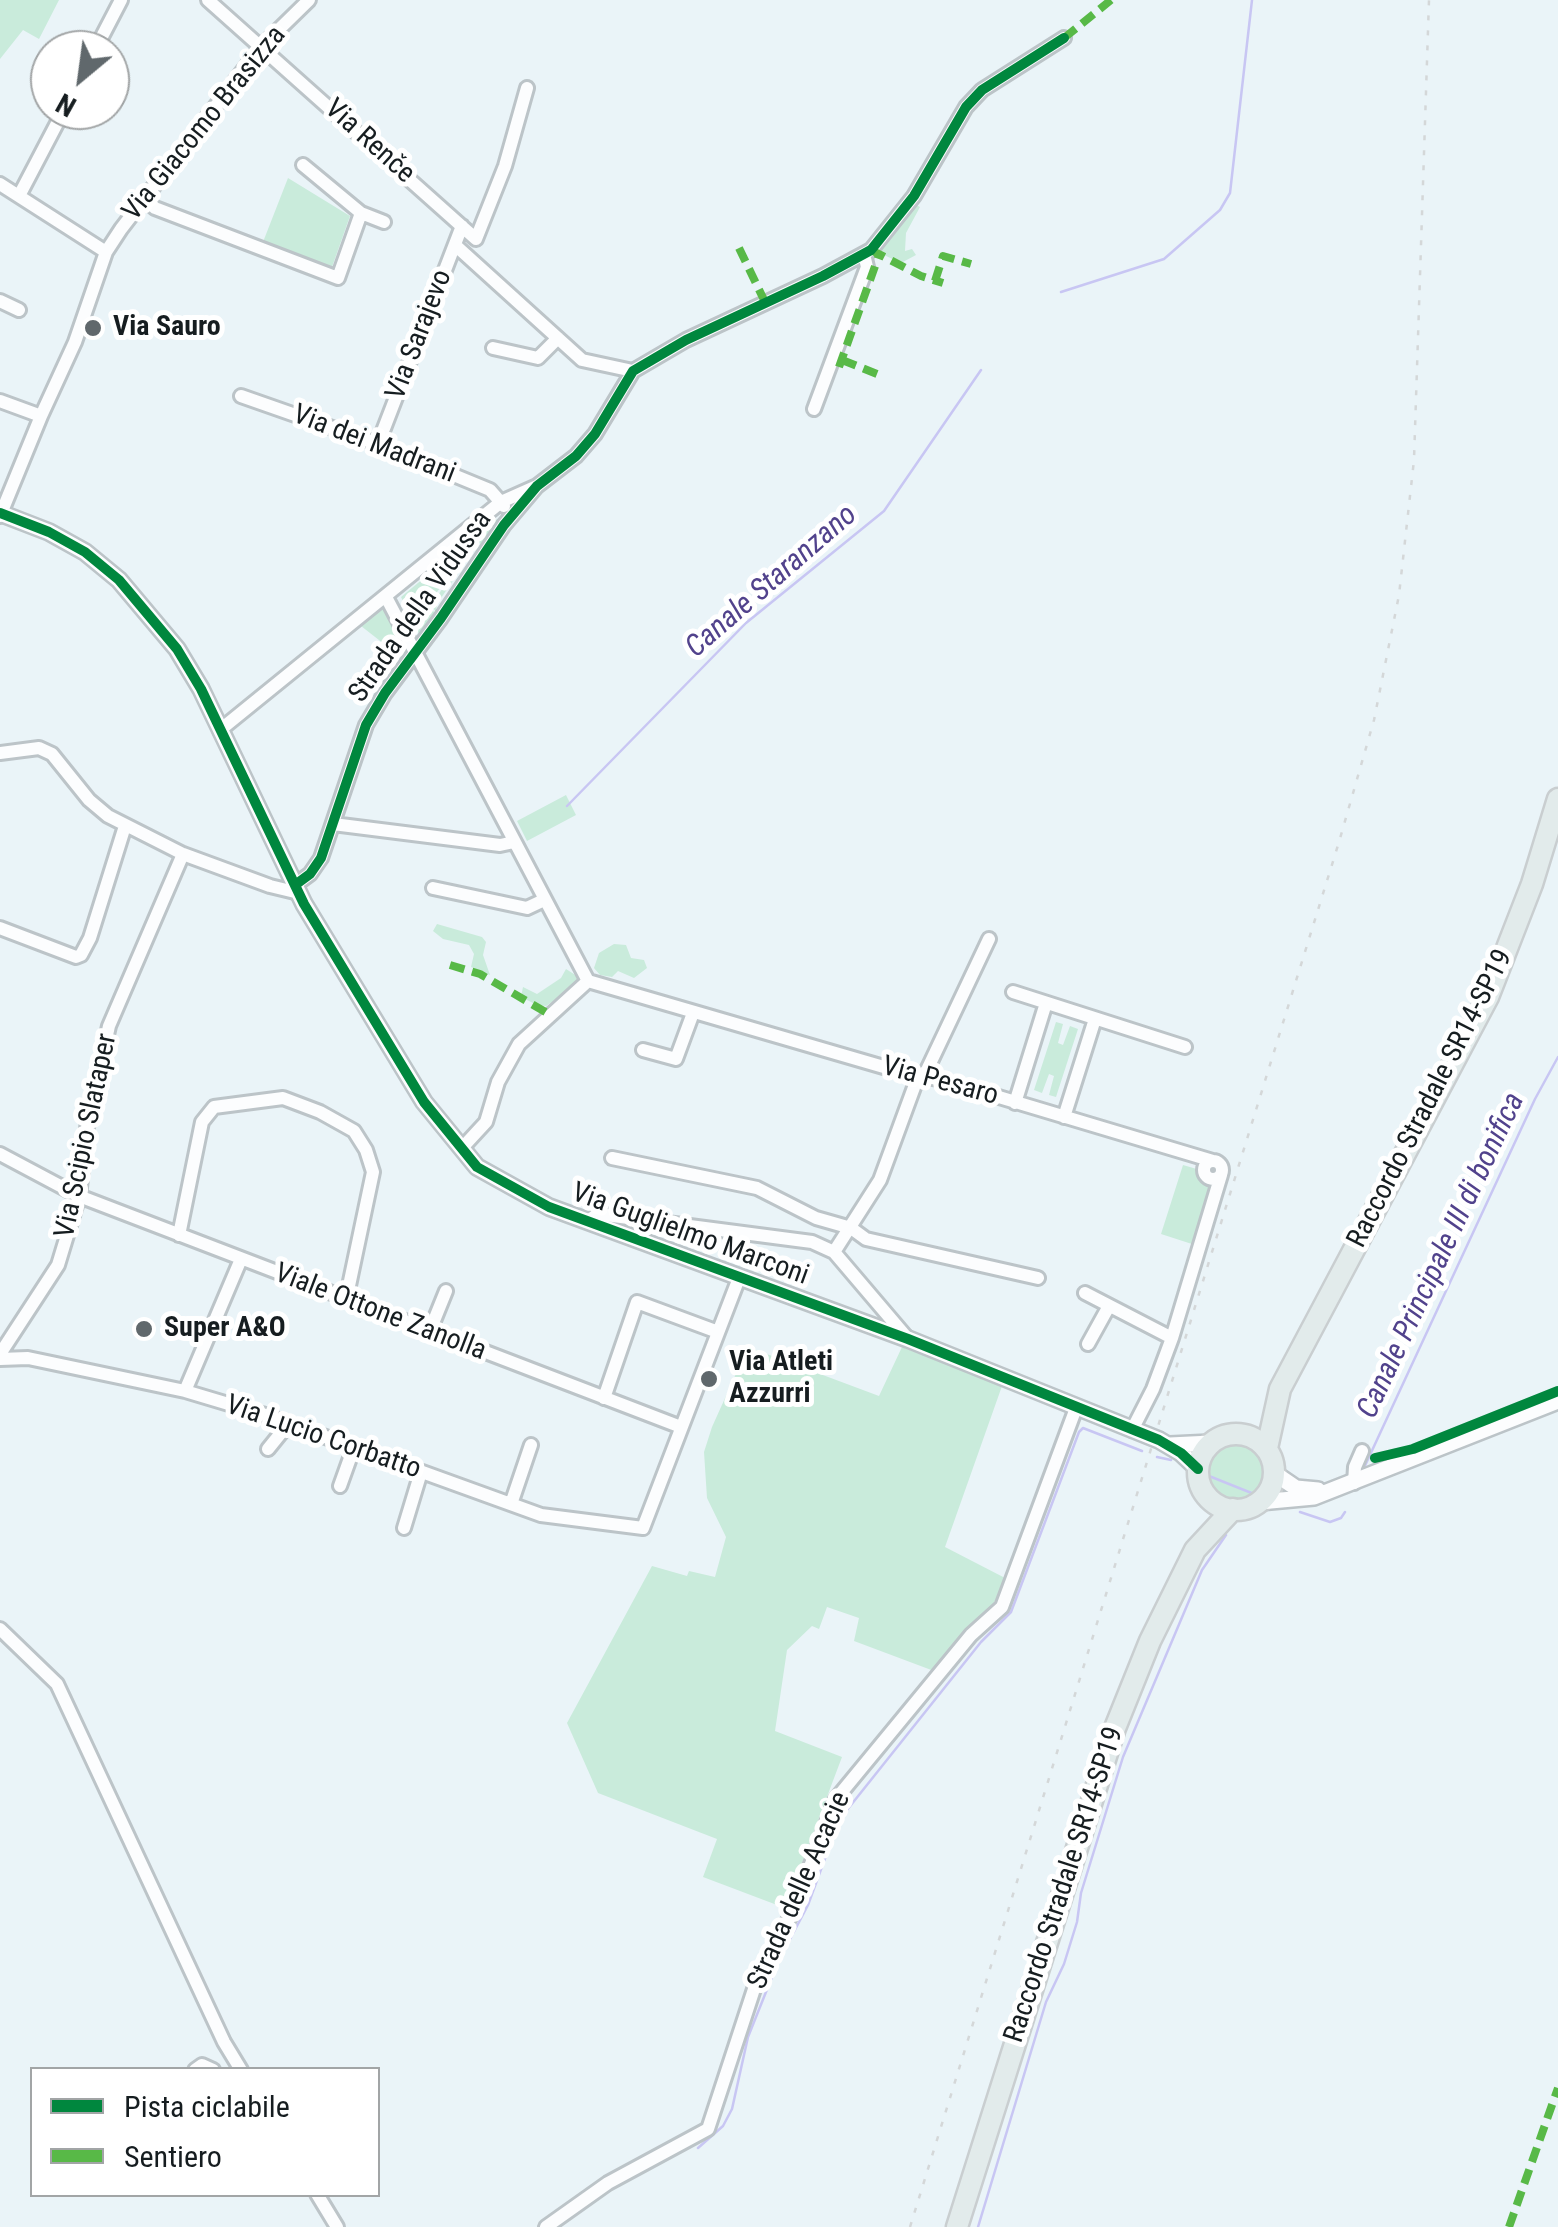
<!DOCTYPE html>
<meta charset="utf-8">
<style>
body{margin:0}
#map{position:relative;width:1558px;height:2227px;overflow:hidden;background:#eaf4f8;font-family:"Roboto Condensed",sans-serif}
canvas{display:block}
.legend{position:absolute;left:30px;top:2067px;width:350px;height:130px;box-sizing:border-box;background:#fff;border:2px solid #a2a5a6;margin:0;padding:12px 18px;list-style:none;font-size:30px;color:#161d20}
.legend li{display:flex;align-items:center;gap:20px;height:50px}
.legend b{width:50px;border:2px solid #a2a5a6}
.north{position:absolute;left:30px;top:30px;width:100px;height:100px;box-sizing:border-box;background:#fff;border:2px solid #a2a5a6;border-radius:50%;rotate:209deg;font-size:28px;font-weight:700;line-height:40px;text-align:center;color:#161d20}
.north::after{content:'';display:block;margin:auto;width:35px;height:45px;background:#60686c;clip-path:polygon(50% 0,100% 100%,50% 72%,0 100%)}
</style>
<div id="map">
<canvas width="1558" height="2227"></canvas>
<ul class="legend">
<li><b style="height:12px;background:#00873e"></b>Pista ciclabile</li>
<li><b style="height:12px;background:#58b947"></b>Sentiero</li>
</ul>
<div class="north">N</div>
</div>
<script>
const ctx = document.querySelector('canvas').getContext('2d');
ctx.lineJoin = 'round';
function paint(path, color) { ctx.fillStyle = color; ctx.fill(path, 'evenodd'); }
const shape = rows => new Path2D(rows.map(r => 'M' + r).join(''));
function strokePath(path, color, width, dash) { ctx.strokeStyle = color; ctx.lineWidth = width; ctx.lineCap = dash ? 'butt' : 'round'; ctx.setLineDash(dash || []); ctx.stroke(path); }
function drawText(font, color, halo, rows, align = 'center') {
  ctx.font = font + ' "Roboto Condensed",sans-serif'; ctx.lineWidth = 10; ctx.setLineDash([]); ctx.textBaseline = 'middle'; ctx.strokeStyle = halo; ctx.fillStyle = color; for (const [text, x, y, turn = 0] of rows) {
    ctx.save(); ctx.translate(x, y); ctx.rotate((+turn || 0) * Math.PI / 180); ctx.textAlign = isNaN(turn) ? turn : align; if (halo) ctx.strokeText(text, 0, 0); ctx.fillText(text, 0, 0); ctx.restore();
  }
}
const green = shape([
 [0,0,59,0,39,39,23,30,0,59],
 [288,178,350,216,332,267,263,242],
 [913,203,920,207,906,233,905,251,912,249,916,255,901,263,884,255,880,251,880,245],
 [495,519,500,521,482,547,479,542,437,604,436,612,431,605,459,565,456,552],
 [453,554,456,564,429,604,435,614,419,634,401,597],
 [380,610,384,610,405,651,402,658,361,626],
 [566,795,576,815,527,841,517,821],
 [437,924,482,937,486,942,483,955,490,975,471,967,474,954,469,945,443,939,433,931],
 [614,944,626,945,631,958,644,960,647,968,634,978,618,971,612,977,600,975,594,968,599,953],
 [566,969,580,978,579,983,546,1006,537,1005,521,997,523,987,537,994,561,978],
 [1056,1022,1063,1024,1058,1043,1063,1045,1070,1026,1078,1029,1056,1097,1049,1095,1054,1076,1049,1074,1042,1093,1034,1090],
 [1183,1165,1200,1170,1204,1181,1214,1184,1195,1245,1161,1234],
 [748,1347,879,1396,902,1347,1002,1386,945,1547,1007,1579,991,1608,934,1671,854,1641,859,1618,827,1607,819,1629,812,1626,787,1650,775,1731,842,1757,785,1908,703,1877,717,1839,598,1793,567,1723,652,1566,687,1576,689,1571,715,1577,726,1537,707,1498,704,1452,712,1427],
 '1206 1471a31 31 0 1 1 62 0a31 31 0 1 1-62 0Z'
]);
const stream = shape([
 [1061,292,1164,259,1220,210,1230,193,1252,0],
 [567,806,746,623,884,511,981,370],
 [1157,1457,1171,1460],
 [1363,1470,1535,1099,1558,1057],
 [1204,1474,1254,1494],
 [1300,1512,1330,1522,1341,1518,1345,1512],
 [698,2148,723,2126,732,2109,748,2037,778,1962,808,1905,839,1820,981,1642,1011,1612,1079,1432,1083,1428,1142,1451],
 [978,2227,1046,2002,1064,1964,1077,1922,1081,1893,1123,1757,1202,1570,1226,1535]
]);
const minor = shape([
 [208,0,476,239,505,166,527,88],
 [95,50,121,0],
 [0,184,106,252],
 [20,194,64,110],
 [145,199,155,208,338,278,361,213,303,165],
 [361,213,384,222],
 [455,245,582,360,633,371],
 [0,301,19,310],
 [493,348,538,358,558,338],
 [241,396,378,444,490,490,504,506],
 [0,401,41,416],
 [814,409,867,267,864,254],
 [378,444,462,226],
 [0,516,41,416,75,342,106,252,121,229,262,46,309,0],
 [386,597,588,981,894,1070,942,1080,1213,1161],
 [220,730,501,502,537,486],
 [0,753,39,748,52,754,89,800,108,816,183,854,270,886,299,893],
 [333,824,500,845,514,842],
 [295,885,310,874,321,858,366,725,385,693,441,618,504,525,537,486,576,456,595,434,633,371,686,340,823,276,871,250,914,196,966,107,982,90,1064,38],
 [433,888,527,908,544,900],
 [0,928,76,957,81,955,90,938,125,826],
 [1013,992,1185,1047],
 [643,1050,676,1059,693,1013],
 [1015,1103,1046,1003],
 [1064,1117,1095,1019],
 [462,1148,486,1122,498,1082,519,1044,588,981],
 [0,1154,79,1196,681,1427],
 [612,1158,757,1188,816,1218,851,1228,866,1239,1038,1278],
 '1204 1170a9 9 0 1 1 18 0a9 9 0 1 1-18 0Z',
 [588,1221,598,1214,812,1242,834,1252,908,1339],
 [179,1235,202,1122,214,1107,283,1098,320,1112,354,1131,366,1150,373,1172,346,1300],
 [834,1252,880,1180,916,1082,927,1070,989,939],
 [1085,1293,1172,1338],
 [429,1333,446,1291],
 [1088,1344,1109,1306],
 [0,1354,58,1265,79,1196,88,1120,109,1026,183,854],
 [0,1359,28,1358,185,1391,262,1414,541,1515,643,1528,739,1278],
 [185,1391,241,1259],
 [604,1398,637,1302,718,1332],
 [1132,1430,1153,1389,1172,1338,1221,1175],
 [268,1449,289,1423],
 [1354,1483,1355,1467,1362,1451],
 [340,1486,354,1447],
 [511,1504,531,1445],
 [404,1528,421,1472],
 [0,1629,57,1684,224,2042,241,2070],
 [195,2070,202,2065,213,2070],
 [317,2194,337,2227],
 [546,2227,608,2183,708,2129,756,1983,793,1911,836,1799,971,1635,1002,1607,1076,1408]
]);
const tertiary = shape([
 [0,513,49,532,85,552,119,580,177,649,201,689,304,904,424,1102,477,1167,549,1207,908,1339,1159,1440,1181,1453,1198,1469],
 [1170,1445,1211,1443],
 [1274,1473,1296,1488,1318,1490],
 [1260,1502,1314,1497,1558,1401]
]);
const primary = shape([
 '1198 1472a38 38 0 1 1 76 0a38 38 0 1 1-76 0Z',
 [1267,1448,1280,1389,1488,997,1532,884,1558,799],
 [957,2227,1115,1728,1150,1641,1195,1550,1233,1509]
]);
const rail = shape([
 [910,2227,1339,842,1374,720,1399,595,1414,460,1429,0]
]);
const quiet = shape([
 [1064,38,1111,0],
 [739,248,765,302],
 [871,250,921,276,943,283],
 [935,281,943,256,971,264],
 [842,360,877,374],
 [839,367,879,255],
 [450,965,480,974,549,1014],
 [1509,2227,1558,2088]
]);
const cycleway = shape([
 [0,513,49,532,85,552,119,580,177,649,201,689,304,904,424,1102,477,1167,549,1207,908,1339,1159,1440,1181,1453,1198,1469],
 [295,885,310,874,321,858,366,725,385,693,441,618,504,525,537,486,576,456,595,434,633,371,686,340,823,276,871,250,914,196,966,107,982,90,1064,38],
 [1375,1458,1413,1449,1558,1391]
]);
const markers = [
 [93,328,10,"#60686c"],
 [144,1329,10,"#60686c"],
 [709,1379,10,"#60686c"]
];
const streetNames = [
 ["Via Giacomo Brasizza",205,124,-51],
 ["Via Renče",369,142,42],
 ["Via Sarajevo",420,335,-69],
 ["Via dei Madrani",374,445,21],
 ["Strada della Vidussa",421,607,-55],
 ["Via Pesaro",940,1082,15],
 ["Raccordo Stradale SR14-SP19",1431,1099,-63],
 ["Via Scipio Slataper",87,1136,-78],
 ["Via Guglielmo Marconi",690,1235,20],
 ["Viale Ottone Zanolla",380,1313,21],
 ["Via Lucio Corbatto",323,1438,19],
 ["Raccordo Stradale SR14-SP19",1065,1885,-72],
 ["Strada delle Acacie",800,1891,-66]
];
const poiNames = [
 ["Via Sauro",113,328],
 ["Super A&O",164,1329],
 ["Via Atleti",729,1363],
 ["Azzurri",729,1395]
];
const waterNames = [
 ["Canale Staranzano",772,582,-41],
 ["Canale Principale III di bonifica",1442,1256,-65]
];
paint(green, '#c9ebdb');
strokePath(stream, '#c8c6f3', 2.5);
strokePath(minor, '#bcc4c8', 18);
strokePath(tertiary, '#bcc4c8', 20);
strokePath(primary, '#c9ced0', 25);
strokePath(minor, '#fcfdfe', 12);
strokePath(tertiary, '#fcfdfe', 15);
strokePath(primary, '#e2ebeb', 20);
strokePath(rail, '#d4d7d8', 2.5, [5, 10]);
strokePath(quiet, '#58b947', 8, [15, 8]);
strokePath(cycleway, '#00873e', 10);
for (const [x, y, r, color] of markers) { const dot = new Path2D(); dot.arc(x, y, r, 0, 2 * Math.PI); ctx.fillStyle = color; ctx.fill(dot); strokePath(dot, '#fff', 4); }
drawText('28px', '#161d20', '#fff', streetNames);
drawText('bold 28px', '#161d20', '#fff', poiNames, 'left');
drawText('italic 30px', '#51428c', '#fff', waterNames);
</script>
